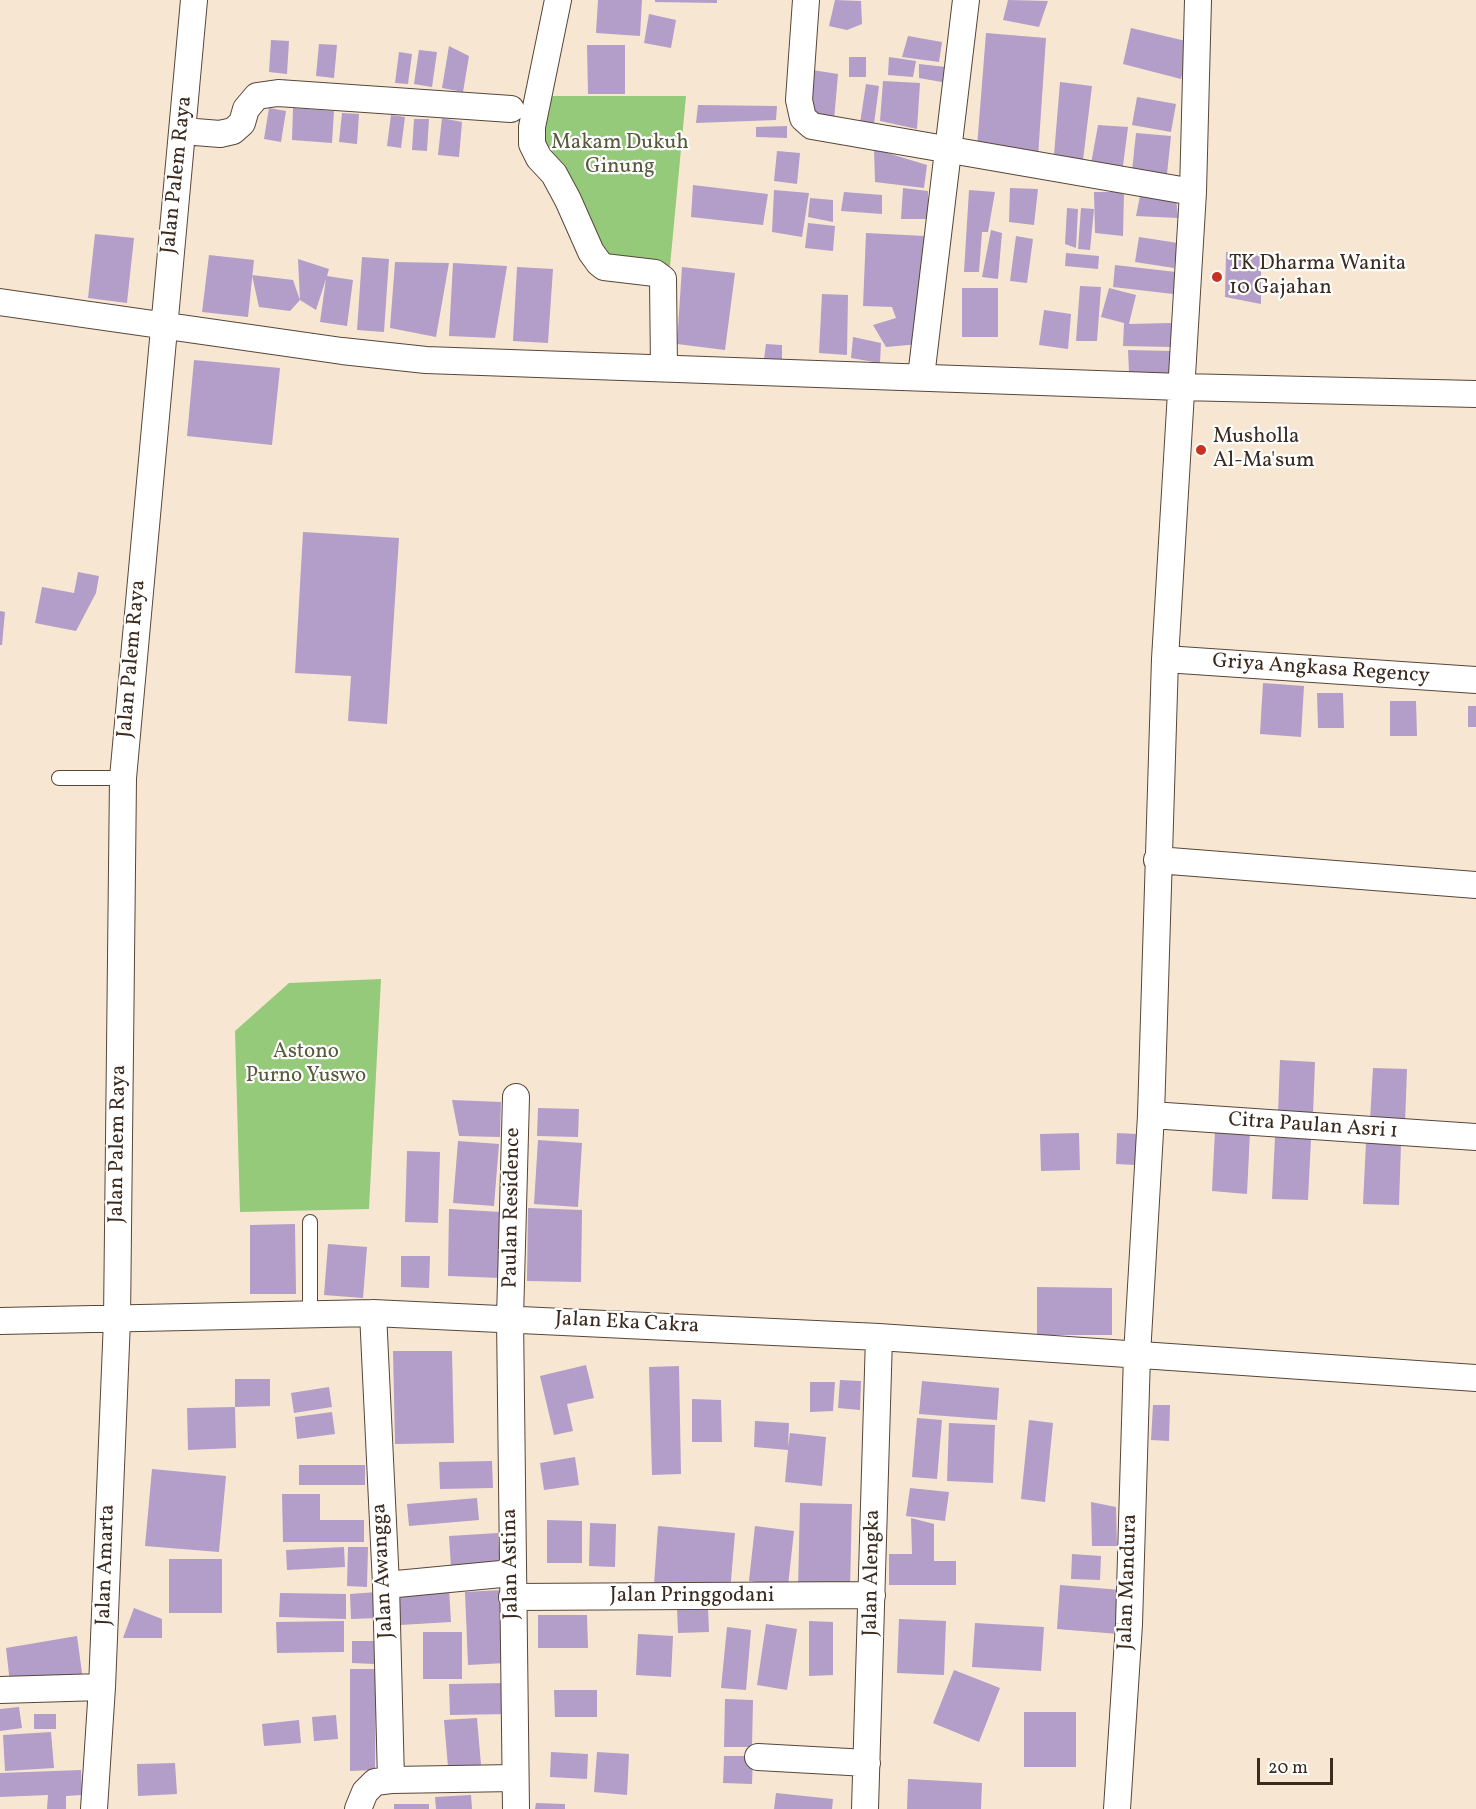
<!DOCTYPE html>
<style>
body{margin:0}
#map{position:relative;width:1476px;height:1809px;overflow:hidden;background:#f7e7d2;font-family:Vollkorn,serif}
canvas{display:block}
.scale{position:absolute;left:1257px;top:1758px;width:76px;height:27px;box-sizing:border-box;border:3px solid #3b2a1e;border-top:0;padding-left:8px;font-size:18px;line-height:21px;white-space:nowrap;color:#3b2a1e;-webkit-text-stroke:4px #fff;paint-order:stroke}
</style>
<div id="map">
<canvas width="1476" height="1809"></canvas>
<div class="scale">20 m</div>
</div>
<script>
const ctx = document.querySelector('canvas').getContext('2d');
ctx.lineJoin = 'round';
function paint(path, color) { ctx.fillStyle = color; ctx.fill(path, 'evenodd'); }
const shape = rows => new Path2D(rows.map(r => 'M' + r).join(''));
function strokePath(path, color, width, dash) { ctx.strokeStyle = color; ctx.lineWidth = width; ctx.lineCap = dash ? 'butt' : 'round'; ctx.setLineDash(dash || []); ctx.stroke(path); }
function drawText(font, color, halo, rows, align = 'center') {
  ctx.font = font + ' Vollkorn,serif'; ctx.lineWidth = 4.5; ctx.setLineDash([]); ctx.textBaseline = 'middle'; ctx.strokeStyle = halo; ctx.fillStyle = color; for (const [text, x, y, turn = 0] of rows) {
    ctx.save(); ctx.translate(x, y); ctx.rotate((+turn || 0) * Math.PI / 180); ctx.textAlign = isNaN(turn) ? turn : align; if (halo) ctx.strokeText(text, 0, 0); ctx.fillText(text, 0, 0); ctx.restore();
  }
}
const green = shape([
 [548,96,686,96,670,266,612,259,598,248,546,157,541,118],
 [381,979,369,1209,240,1212,235,1031,289,983]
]);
const building = shape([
 [598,0,642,0,640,36,596,33],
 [655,0,717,0,717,3,655,2],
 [835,0,861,1,862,24,847,30,829,26],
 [1008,0,1048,1,1039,27,1003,20],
 [649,14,676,20,671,48,644,43],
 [1131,28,1190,42,1181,79,1123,64],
 [986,33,1046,38,1038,157,977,147],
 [908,36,942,42,939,62,902,57],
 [271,40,289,41,287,74,269,72],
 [319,44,337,45,334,78,316,76],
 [587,45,625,45,625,94,588,94],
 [449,46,469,56,463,92,442,88],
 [419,50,437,52,432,87,414,84],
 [399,52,412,54,408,84,395,83],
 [849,57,866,57,866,77,849,77],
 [889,57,916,61,913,77,888,75],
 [919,64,955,68,953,84,919,78],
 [812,70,838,74,834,120,811,115],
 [883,81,920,83,917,129,880,121],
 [1060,82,1092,86,1083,160,1054,155],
 [866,84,879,86,874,124,860,123],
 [1137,97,1176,104,1171,132,1132,125],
 [698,105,777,106,776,120,696,123],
 [269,108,286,111,281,142,264,139],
 [293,108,334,111,332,143,292,140],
 [342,113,359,114,357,144,339,142],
 [391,115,405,117,401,148,387,146],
 [442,118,462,122,459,157,438,155],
 [414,119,429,119,427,151,412,150],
 [1098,125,1128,127,1123,166,1091,164],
 [787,126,787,138,756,137,756,127],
 [1136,133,1171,136,1167,174,1132,171],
 [874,149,927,165,924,188,875,182],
 [777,151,800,153,797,184,774,181],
 [693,185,768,194,763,225,691,217],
 [903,188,928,191,928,219,901,219],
 [1010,188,1038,189,1034,225,1009,222],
 [774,190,809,193,802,237,772,232],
 [969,190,995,192,988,232,982,232,979,272,964,272],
 [844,192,882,195,882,214,841,211],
 [1094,192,1124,192,1123,236,1095,233],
 [1140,196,1176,197,1178,218,1136,216],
 [810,198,833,200,833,222,808,217],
 [1067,208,1078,209,1076,248,1065,244],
 [1081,208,1094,209,1090,250,1078,249],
 [808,223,835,226,833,251,805,248],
 [991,230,1002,233,998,279,982,277],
 [866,233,925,236,920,344,886,347,873,325,896,318,892,307,863,306],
 [95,234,134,238,127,303,88,298],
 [1016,236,1033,239,1027,283,1010,281],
 [1139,237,1178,243,1174,268,1135,262],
 [1226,252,1261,256,1261,304,1225,297],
 [1066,253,1099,256,1098,269,1065,266],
 [209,255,254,260,248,317,202,312],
 [362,257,389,259,384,332,357,330],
 [298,259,329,269,327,276,353,280,347,326,320,322,326,279,316,310,300,300],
 [395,262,449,263,436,337,390,328],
 [453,263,507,266,495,338,449,336],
 [1115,265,1176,272,1173,294,1113,287],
 [517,267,553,269,548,343,513,341],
 [682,267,735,273,725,350,677,344],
 [252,275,293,280,300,300,290,311,259,307],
 [1080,286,1101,287,1097,341,1076,341],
 [962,288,998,288,998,337,962,337],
 [1109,288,1136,295,1129,324,1171,323,1171,347,1123,346,1124,323,1101,317],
 [822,294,848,295,847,355,819,353],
 [1044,310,1071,314,1068,349,1039,345],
 [853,337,881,343,880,363,851,358],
 [766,344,782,345,782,361,764,359],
 [1128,350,1172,351,1171,374,1129,373],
 [194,360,280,368,272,445,187,436],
 [303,532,399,538,387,724,348,721,351,676,295,673],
 [78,572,99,576,96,593,76,631,35,623,42,587,74,593],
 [0,611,5,612,2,645,0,645],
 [1263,683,1304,686,1301,737,1260,734],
 [1317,693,1343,693,1344,728,1318,728],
 [1390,701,1416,701,1417,736,1390,736],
 [1468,706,1476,706,1476,727,1468,727],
 [1280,1060,1315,1062,1313,1115,1278,1114],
 [1373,1068,1407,1069,1405,1123,1370,1121],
 [452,1100,501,1102,500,1137,459,1136],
 [538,1108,579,1109,578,1137,537,1136],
 [1215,1130,1250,1132,1247,1194,1212,1191],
 [1079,1133,1080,1170,1041,1171,1040,1134],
 [1117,1133,1137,1134,1135,1165,1116,1164],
 [1275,1137,1311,1139,1308,1200,1272,1199],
 [538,1140,582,1143,578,1207,534,1204],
 [458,1141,499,1144,494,1206,453,1203],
 [1366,1142,1401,1144,1399,1205,1363,1204],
 [407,1151,440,1152,438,1223,405,1222],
 [528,1208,582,1210,581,1282,527,1281],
 [449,1209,501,1212,501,1278,448,1276],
 [295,1224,296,1294,250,1294,250,1225],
 [328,1244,367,1247,363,1298,324,1295],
 [401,1256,430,1256,429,1288,401,1287],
 [1037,1287,1112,1288,1112,1335,1037,1335],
 [393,1351,452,1351,454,1443,395,1444],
 [586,1365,594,1398,567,1404,573,1431,554,1435,540,1376],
 [679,1366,681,1474,652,1475,649,1367],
 [235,1379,270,1379,270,1406,235,1407],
 [840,1380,861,1381,860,1410,838,1408],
 [922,1381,999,1388,997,1420,919,1414],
 [810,1382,835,1382,833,1411,810,1412],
 [329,1387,332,1407,294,1413,291,1393],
 [692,1399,721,1400,722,1442,692,1442],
 [1153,1405,1170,1405,1169,1441,1151,1440],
 [235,1407,236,1448,188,1450,187,1408],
 [332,1412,335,1434,297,1439,295,1417],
 [917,1418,942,1420,937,1479,912,1477],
 [1029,1420,1053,1423,1045,1502,1021,1499],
 [755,1421,789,1423,788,1447,790,1433,826,1437,822,1486,785,1482,788,1450,754,1447],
 [949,1423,995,1425,993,1483,947,1481],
 [575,1457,579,1485,544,1490,540,1463],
 [492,1461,493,1488,440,1489,439,1462],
 [299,1465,365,1465,365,1485,299,1485],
 [152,1469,226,1476,219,1552,145,1546],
 [910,1488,949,1492,945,1521,906,1516],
 [282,1494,320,1494,320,1520,364,1520,364,1542,283,1542],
 [477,1498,479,1520,409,1526,407,1504],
 [1091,1502,1116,1507,1117,1546,1092,1546],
 [800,1503,852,1504,850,1590,798,1588],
 [911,1518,934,1524,934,1561,956,1561,956,1585,889,1585,889,1554,912,1554],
 [547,1520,582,1521,582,1563,547,1563],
 [590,1523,616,1524,615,1567,589,1566],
 [658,1526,735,1533,730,1592,654,1585],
 [755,1526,794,1531,788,1586,749,1581],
 [498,1533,500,1564,451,1567,449,1536],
 [344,1547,345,1567,287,1570,286,1550],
 [348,1547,368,1547,367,1587,347,1586],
 [1072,1554,1101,1556,1100,1580,1071,1579],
 [169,1559,222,1559,222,1613,169,1613],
 [1060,1585,1121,1590,1118,1634,1057,1629],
 [449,1589,451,1622,400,1625,398,1591],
 [502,1590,506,1663,468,1665,465,1592],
 [377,1592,378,1618,351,1619,350,1594],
 [280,1593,346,1594,346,1619,279,1617],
 [708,1607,709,1632,678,1633,677,1608],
 [134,1608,162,1619,162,1638,123,1638],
 [538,1615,587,1615,588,1648,538,1648],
 [899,1619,946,1621,944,1675,897,1673],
 [344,1621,344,1652,277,1653,276,1622],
 [809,1621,833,1622,833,1675,809,1676],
 [975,1623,1044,1627,1041,1671,972,1667],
 [766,1624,797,1629,787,1690,757,1685],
 [727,1627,751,1630,746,1690,721,1688],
 [423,1632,462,1632,462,1679,423,1679],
 [638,1634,673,1636,671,1677,636,1675],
 [77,1636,83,1680,10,1683,6,1648],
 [352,1641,376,1641,375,1664,352,1663],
 [350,1669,376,1669,375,1770,350,1771],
 [954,1670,1000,1688,979,1742,933,1723],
 [508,1683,509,1714,450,1715,449,1684],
 [554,1690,597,1690,597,1717,555,1717],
 [725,1699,753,1700,752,1747,724,1747],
 [19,1707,22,1728,0,1731,0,1709],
 [1024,1712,1076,1712,1076,1767,1024,1767],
 [34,1714,56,1714,56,1729,34,1729],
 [336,1715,338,1739,314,1741,312,1717],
 [477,1718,481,1765,448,1767,444,1720],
 [299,1720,301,1743,264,1746,262,1724],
 [51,1732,54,1768,5,1771,3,1735],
 [551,1752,588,1754,587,1779,550,1777],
 [597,1752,629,1754,627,1795,594,1792],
 [724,1756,753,1756,752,1784,723,1783],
 [175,1763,177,1794,138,1796,137,1764],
 [81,1770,82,1795,66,1796,66,1809,47,1809,48,1795,0,1797,0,1773],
 [908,1779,982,1783,981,1809,907,1809],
 [776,1793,833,1799,832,1809,774,1809],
 [471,1795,472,1809,436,1809,435,1797],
 [536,1803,565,1804,565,1809,535,1809],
 [394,1804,429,1804,429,1809,394,1809]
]);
const lane = shape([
 [59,778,123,778],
 [310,1313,310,1222]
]);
const street = shape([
 [558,0,532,127,532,144,539,158,554,174,568,200,591,252,599,263,604,267,655,273,663,279,664,368],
 [806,0,799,100,803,118,812,126,1193,192],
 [183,131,220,134,233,131,242,123,246,109,257,96,278,93,511,109],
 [0,302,342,351,426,360,1181,387,1476,394],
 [921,377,966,0],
 [1165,659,1476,680],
 [1157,860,1476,885],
 [516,1097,510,1318,516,1809],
 [1151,1115,1476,1137],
 [0,1321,373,1313,879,1337,1476,1378],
 [386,1585,512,1573],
 [512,1597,872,1595],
 [0,1690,102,1687],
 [758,1757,867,1763],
 [391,1780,515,1778],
 [94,1809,102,1687,117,1320,123,778,194,0],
 [358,1809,365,1792,375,1782,391,1780,386,1585,373,1313],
 [865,1809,879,1337],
 [1117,1809,1129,1624,1137,1355,1151,1115,1165,659,1193,192,1198,0]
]);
const markers = [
 [1217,277,6,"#c8321e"],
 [1201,450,6,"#c8321e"]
];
const parkNames = [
 ["Makam Dukuh",620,144],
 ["Ginung",620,168],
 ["Astono",306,1053],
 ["Purno Yuswo",306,1077]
];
const streetNames = [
 ["Jalan Palem Raya",178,175,-84],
 ["Jalan Palem Raya",133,659,-85],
 ["Griya Angkasa Regency",1321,670,4],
 ["Citra Paulan Asri 1",1313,1127,4],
 ["Jalan Palem Raya",119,1144,-89],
 ["Paulan Residence",513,1208,-89],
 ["Jalan Eka Cakra",627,1324,3],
 ["Jalan Astina",512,1564,-91],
 ["Jalan Amarta",107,1565,-88],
 ["Jalan Awangga",384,1571,-93],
 ["Jalan Alengka",873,1573,-89],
 ["Jalan Mandura",1129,1582,-88],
 ["Jalan Pringgodani",692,1597]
];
const poiNames = [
 ["TK Dharma Wanita",1229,265],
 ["10 Gajahan",1229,289],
 ["Musholla",1213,438],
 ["Al-Ma'sum",1213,462]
];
paint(green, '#95ca7b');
paint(building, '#b39dc9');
strokePath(lane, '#574639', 16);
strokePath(street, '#574639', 28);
strokePath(lane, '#fff', 14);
strokePath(street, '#fff', 26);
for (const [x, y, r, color] of markers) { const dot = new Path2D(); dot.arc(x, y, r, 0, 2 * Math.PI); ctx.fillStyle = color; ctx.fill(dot); strokePath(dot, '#fff', 2); }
drawText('21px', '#565a3a', '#fff', parkNames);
drawText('21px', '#3b2a1e', '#fff', streetNames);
drawText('21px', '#3b2a1e', '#fff', poiNames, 'left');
</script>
